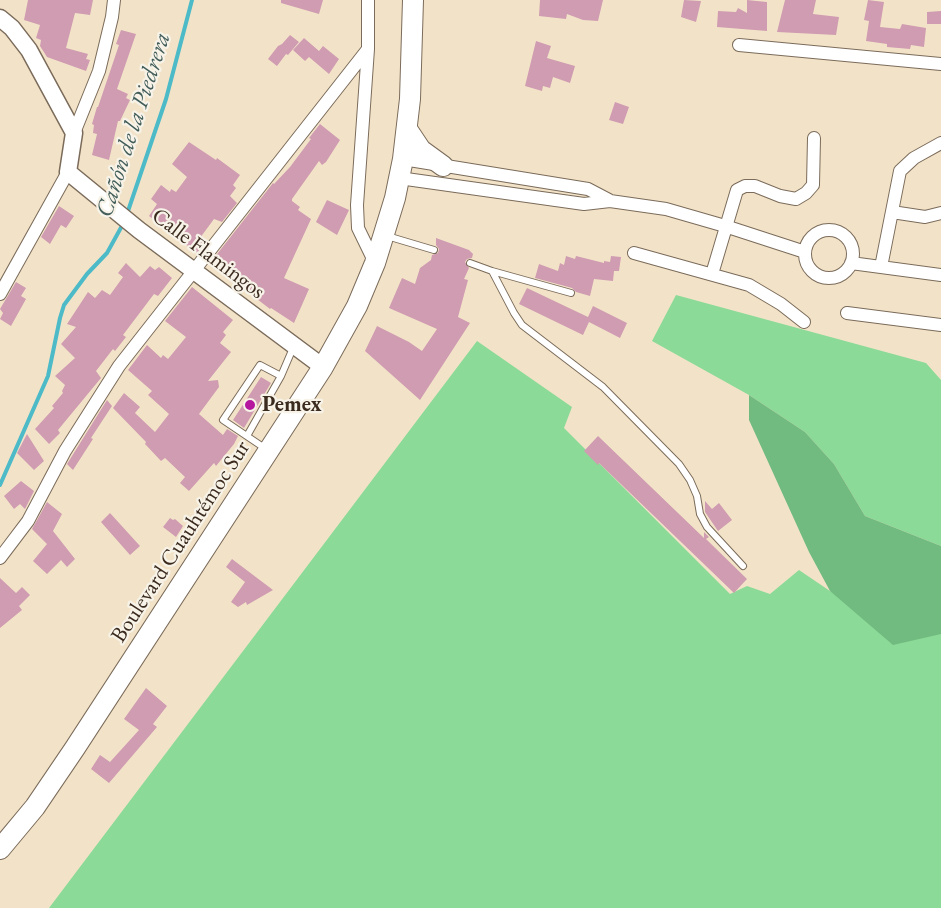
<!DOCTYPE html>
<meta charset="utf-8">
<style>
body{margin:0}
canvas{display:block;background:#f2e3c8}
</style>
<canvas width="941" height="908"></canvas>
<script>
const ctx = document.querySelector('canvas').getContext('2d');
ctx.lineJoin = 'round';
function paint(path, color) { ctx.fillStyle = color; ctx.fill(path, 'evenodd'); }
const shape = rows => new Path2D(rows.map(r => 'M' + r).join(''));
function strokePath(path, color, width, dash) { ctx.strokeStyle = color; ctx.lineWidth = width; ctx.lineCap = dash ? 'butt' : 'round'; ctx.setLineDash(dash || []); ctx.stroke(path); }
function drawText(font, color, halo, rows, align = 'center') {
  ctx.font = font + ' "EB Garamond",serif'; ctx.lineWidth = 4.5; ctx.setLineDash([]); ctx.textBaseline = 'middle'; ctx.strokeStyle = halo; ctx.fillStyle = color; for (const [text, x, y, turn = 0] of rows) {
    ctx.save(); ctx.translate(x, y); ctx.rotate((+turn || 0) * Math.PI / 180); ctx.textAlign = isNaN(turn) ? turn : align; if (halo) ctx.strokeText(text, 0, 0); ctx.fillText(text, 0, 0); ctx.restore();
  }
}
const green = shape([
 [676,295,926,363,941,380,941,546,865,516,834,464,805,432,749,395,652,341],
 [477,341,572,407,564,428,730,594,747,586,770,594,799,570,830,591,941,634,941,908,49,908]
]);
const forest = shape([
 [749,395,805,432,834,464,865,516,941,546,941,634,893,645,830,591,809,552,749,420]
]);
const stream = shape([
 [127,214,166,99,192,0],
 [0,485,48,376,60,318,64,305,87,274,107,253,123,224]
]);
const building = shape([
 [28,0,93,0,90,15,75,13,66,48,88,54,86,59,90,60,86,71,47,57,40,46,41,40,36,38,40,25,24,20],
 [281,0,323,0,319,14,281,3],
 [540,0,603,0,598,21,583,20,567,14,566,19,539,16],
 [684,0,701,1,696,22,681,17],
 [747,0,767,2,767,31,717,27,718,11,736,12,738,8,747,13],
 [785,0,816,0,813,14,839,17,836,35,777,32],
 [868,0,884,2,880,27,900,29,902,24,926,28,924,47,911,45,910,49,887,47,887,44,866,41,869,21,864,20],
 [941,11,941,24,927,24,927,12],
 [121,30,136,34,117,89,128,94,126,98,130,100,120,121,118,121,109,160,92,155,97,134,93,133,94,125,92,124,97,107,98,107,119,45,116,44],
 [290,35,299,42,288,55,286,54,277,66,268,59,278,46,282,44],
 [304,38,319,51,323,46,339,59,329,74,309,57,305,61,293,50],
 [536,41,551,46,547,58,575,66,570,83,553,77,550,88,543,86,542,91,525,86],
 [615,102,629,107,623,124,609,120],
 [320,124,340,140,326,162,322,165,319,161,292,199,292,201,300,207,298,210,311,219,284,278,309,289,294,323,271,308,270,309,210,263,273,183,274,184,290,167,311,139,309,138],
 [189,142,216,160,217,158,240,175,233,185,236,188,230,196,237,203,222,222,214,219,200,238,206,242,197,253,149,216,157,204,151,199,161,185,170,192,171,189,176,192,187,177,172,164],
 [327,200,349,210,337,235,316,222],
 [59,206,74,216,66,228,61,225,50,244,41,237],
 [436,238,469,250,473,254,472,258,467,259,465,262,469,268,464,279,468,280,458,317,470,323,420,400,365,351,377,326,409,342,422,351,437,329,389,308,402,278,415,284,420,268,431,260,432,255,438,253,439,249,436,245],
 [566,256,575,259,576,256,604,263,604,261,610,262,611,256,621,257,619,271,614,271,613,281,594,279,590,296,576,292,572,288,535,278,539,264,558,271,560,263,564,265],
 [126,263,140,277,150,266,155,270,159,267,172,278,158,296,154,294,123,335,126,337,115,351,113,349,96,371,101,378,58,430,60,433,49,444,35,429,54,408,52,406,63,393,62,391,65,385,55,376,75,358,61,344,76,327,67,324,88,292,95,298,102,290,110,295,123,277,118,273],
 [16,282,26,288,21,296,26,299,11,326,0,319,3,313,0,309],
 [192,287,233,320,223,332,226,335,220,343,231,352,208,381,218,380,219,387,199,414,223,435,227,429,238,436,234,444,216,466,214,463,189,491,180,483,185,477,165,458,161,461,145,444,146,442,113,408,124,393,140,407,135,413,155,432,169,414,148,395,152,391,128,370,147,345,161,358,163,355,168,359,186,337,165,321],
 [527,288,588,317,593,306,627,323,620,338,589,322,583,335,519,304],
 [261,377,271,383,244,428,233,420],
 [107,400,112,406,91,438,93,439,73,470,67,464],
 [27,434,44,461,34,470,17,453],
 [598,436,704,538,704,532,709,537,706,539,747,579,734,593,599,463,598,465,584,451],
 [21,481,34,491,25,509,20,504,14,509,4,496],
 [705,501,712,509,719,503,732,520,718,531,705,512],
 [47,502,62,514,53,531,75,559,67,567,61,560,47,574,33,561,47,544,32,529],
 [110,513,140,546,130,555,101,522],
 [170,518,173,520,175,519,183,526,176,537,163,527],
 [232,559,273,590,247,605,246,602,238,607,231,602,245,582,226,567],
 [0,578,16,593,22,587,30,595,19,606,22,610,0,628],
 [146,688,167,706,153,724,157,727,109,783,91,769,100,755,110,762,139,730,124,719]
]);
const service = shape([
 [387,236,434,250],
 [470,263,492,271,514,313,522,325,603,387,679,464,690,480,697,496,700,514,707,527,743,566],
 [492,271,571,293],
 [247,436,281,376],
 [266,449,223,420,260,365,281,376,293,348]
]);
const minor = shape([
 [368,0,368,49,357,205,358,228,375,263],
 [739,45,941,64],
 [74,133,99,71,112,17,114,0],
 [403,159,588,189,609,200],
 [399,178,584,204,610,201,666,209,725,226,805,252],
 [892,212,925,217,941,213],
 '805 254a24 24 0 1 1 48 0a24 24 0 1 1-48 0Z',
 [634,253,749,285,781,304,804,322],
 [851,263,941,275],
 [881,267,900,171,914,158,941,143],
 [712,274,737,190,745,186,755,186,780,196,796,199,806,193,813,185,814,138],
 [0,294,68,172],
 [847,313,941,325],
 [0,558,28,521,65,451,119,366,368,49]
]);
const tertiary = shape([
 [0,18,12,28,29,50,74,133,68,172,139,230,323,367]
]);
const primary = shape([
 [407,129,421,150,443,166],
 [0,849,35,807,75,748,323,367,357,306,375,263,395,198,403,159,410,99,413,0]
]);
const markers = [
 [250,405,6,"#b5179e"]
];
const streetNames = [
 ["Calle Flamingos",208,254,37],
 ["Boulevard Cuauhtémoc Sur",181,542,-57]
];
const poiNames = [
 ["Pemex",262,405]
];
const waterNames = [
 ["Cañón de la Piedrera",134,125,-72]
];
paint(green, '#8cda98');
paint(forest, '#71ba80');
strokePath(stream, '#4dbac7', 4);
paint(building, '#d09cb1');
strokePath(service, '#7b6b5a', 8);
strokePath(minor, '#7b6b5a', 14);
strokePath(tertiary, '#7b6b5a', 19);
strokePath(primary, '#7b6b5a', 22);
strokePath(service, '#fff', 6);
strokePath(minor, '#fff', 12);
strokePath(tertiary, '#fff', 16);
strokePath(primary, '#fff', 20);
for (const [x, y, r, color] of markers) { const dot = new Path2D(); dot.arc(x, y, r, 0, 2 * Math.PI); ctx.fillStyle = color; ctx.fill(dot); strokePath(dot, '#f7f3e8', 2); }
drawText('22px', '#3b2a1e', '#f7f3e8', streetNames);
drawText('bold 22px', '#3b2a1e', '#f7f3e8', poiNames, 'left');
drawText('italic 24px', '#415c59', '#f7f3e8', waterNames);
</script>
